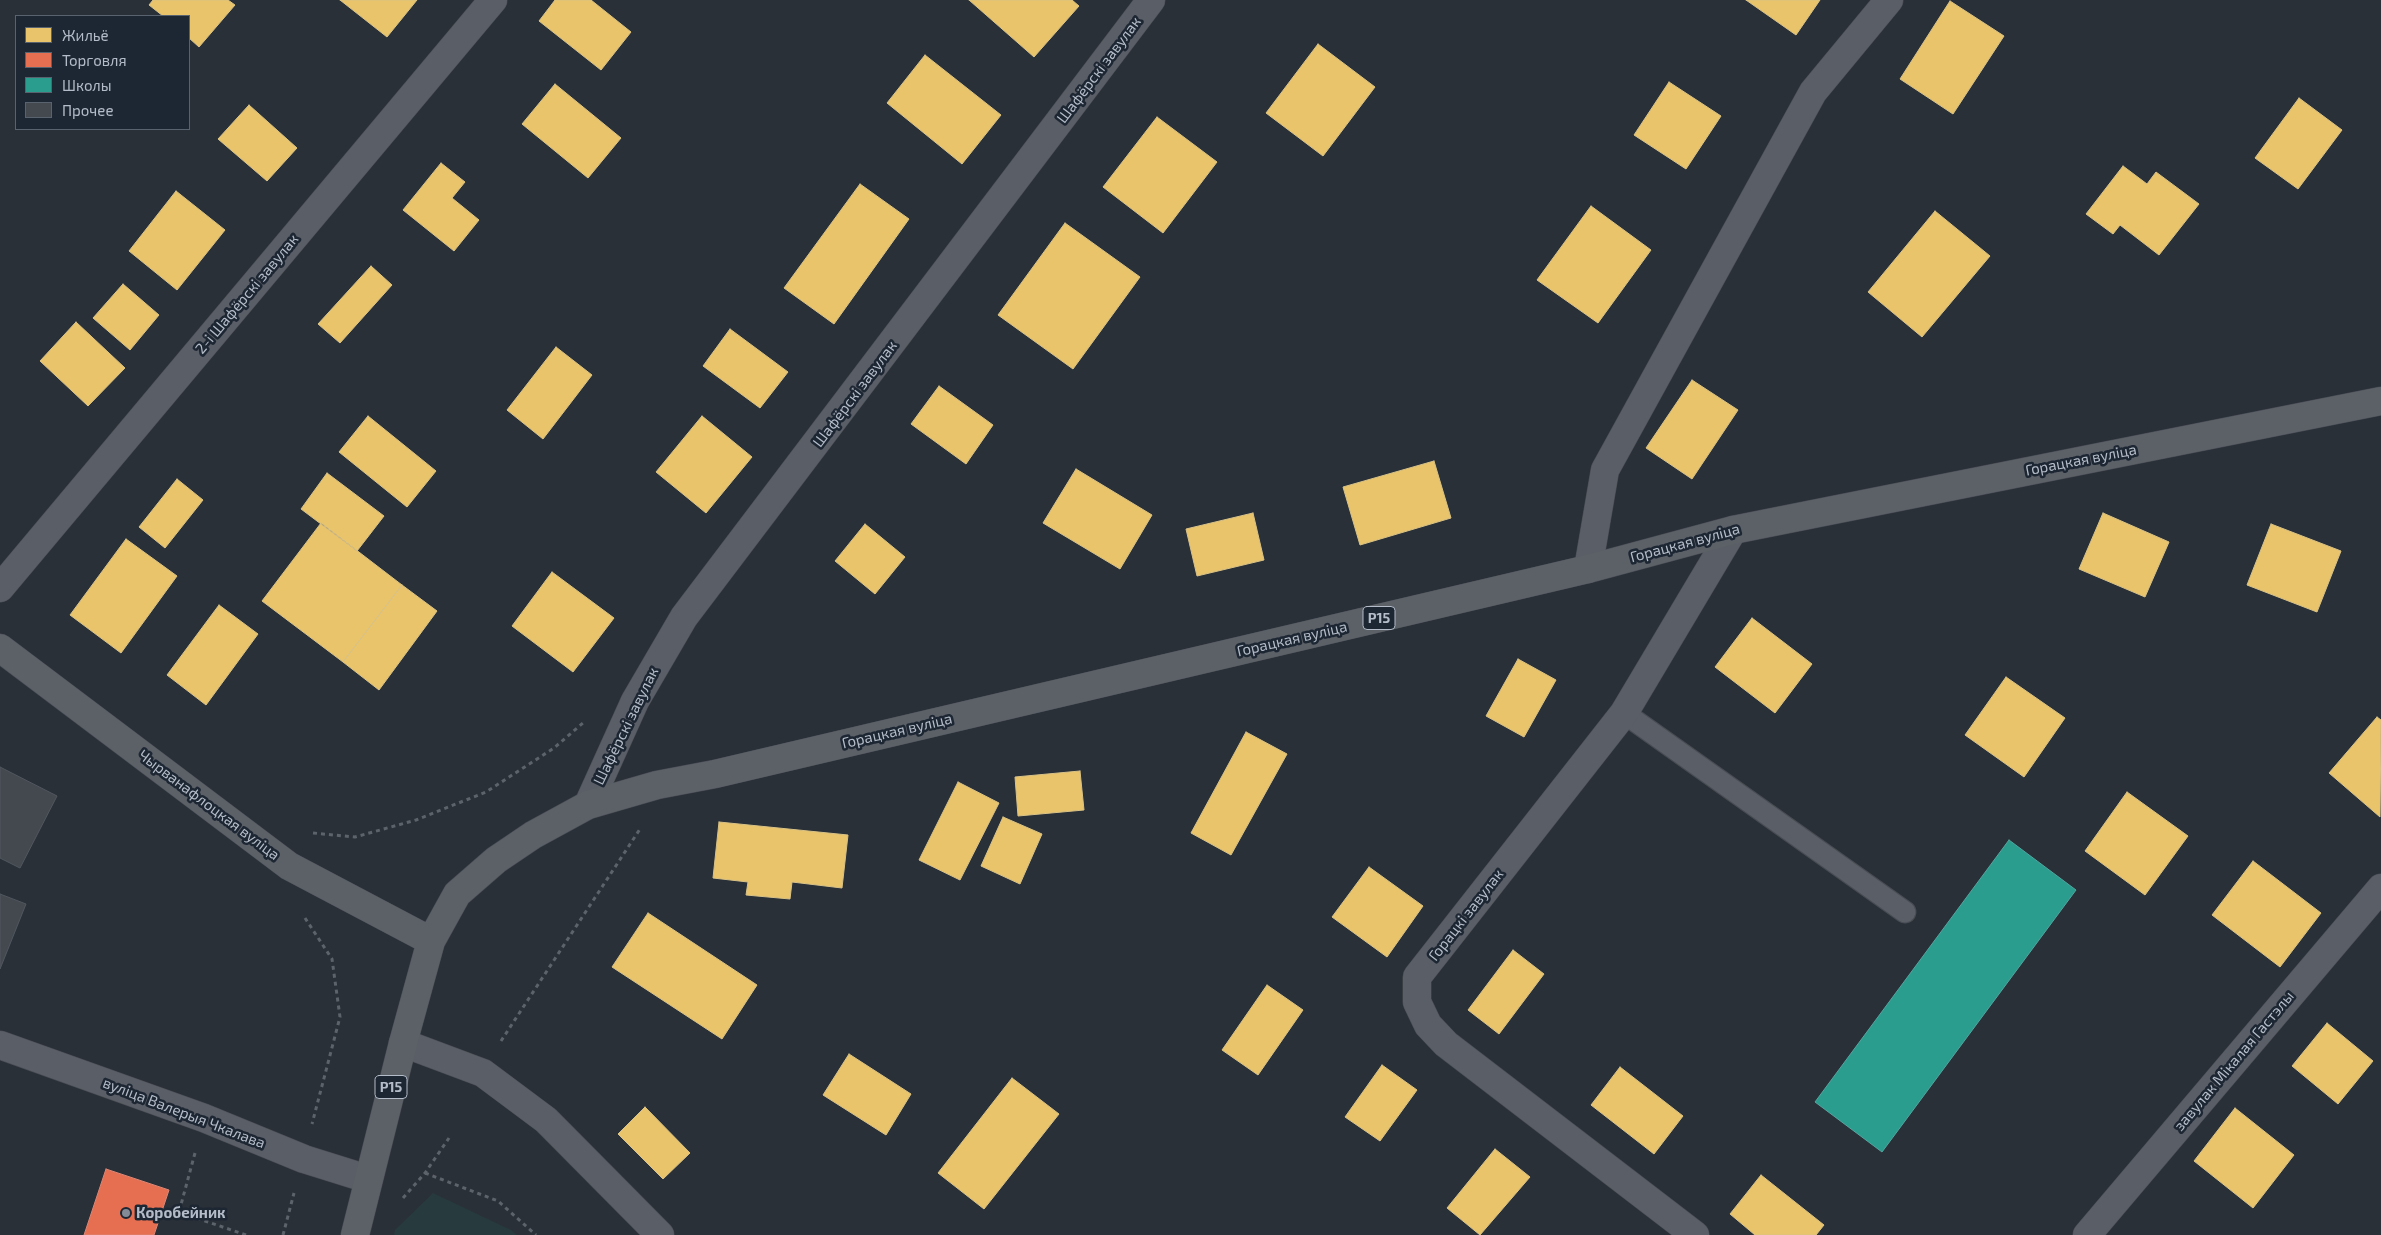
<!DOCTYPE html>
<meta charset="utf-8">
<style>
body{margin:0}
#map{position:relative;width:2381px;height:1235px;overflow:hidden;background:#2a3038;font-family:"Exo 2",sans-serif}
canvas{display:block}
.legend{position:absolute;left:15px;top:15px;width:175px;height:115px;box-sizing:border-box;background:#1d2633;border:1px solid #59626f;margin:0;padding:6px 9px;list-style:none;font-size:15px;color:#b4bcc9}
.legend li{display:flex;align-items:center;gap:10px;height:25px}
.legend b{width:25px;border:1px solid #59626f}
</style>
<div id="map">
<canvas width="2381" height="1235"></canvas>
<ul class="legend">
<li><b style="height:14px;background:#e9c46a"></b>Жильё</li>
<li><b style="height:14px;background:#e76f51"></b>Торговля</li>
<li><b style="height:14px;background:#2a9d8f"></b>Школы</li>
<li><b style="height:14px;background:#444950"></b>Прочее</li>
</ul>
</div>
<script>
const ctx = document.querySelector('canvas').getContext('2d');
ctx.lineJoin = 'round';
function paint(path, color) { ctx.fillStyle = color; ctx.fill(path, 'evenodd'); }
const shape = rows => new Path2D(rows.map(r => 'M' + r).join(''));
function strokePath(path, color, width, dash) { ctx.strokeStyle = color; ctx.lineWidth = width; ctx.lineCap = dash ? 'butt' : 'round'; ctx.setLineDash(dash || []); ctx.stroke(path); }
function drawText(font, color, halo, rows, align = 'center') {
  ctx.font = font + ' "Exo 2",sans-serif'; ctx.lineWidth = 5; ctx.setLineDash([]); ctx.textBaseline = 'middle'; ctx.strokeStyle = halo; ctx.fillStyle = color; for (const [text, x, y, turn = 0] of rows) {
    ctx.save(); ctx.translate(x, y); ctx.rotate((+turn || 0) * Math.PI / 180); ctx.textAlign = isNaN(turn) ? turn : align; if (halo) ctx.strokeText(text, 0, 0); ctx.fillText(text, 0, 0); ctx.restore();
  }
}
const green = shape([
 [433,1193,511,1230,517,1235,394,1235,395,1230]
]);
const homes = shape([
 [153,0,228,0,235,5,199,47,189,38,189,16,163,16,149,5,153,0],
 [340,0,417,0,387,37,340,0],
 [555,0,591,0,631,32,601,70,539,21,555,0],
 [969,0,1072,0,1079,6,1034,57,969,0],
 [1746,0,1820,0,1796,35,1746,0],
 [1950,1,2004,36,1953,114,1900,79,1950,1],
 [1318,44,1375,87,1323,156,1266,113,1318,44],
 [925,55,1001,115,962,164,887,103,925,55],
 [1669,82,1721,116,1686,169,1634,135,1669,82],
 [555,84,621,138,588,178,522,124,555,84],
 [2299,98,2342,130,2298,189,2255,158,2299,98],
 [249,105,297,148,267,181,218,139,249,105],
 [1157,117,1217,162,1163,233,1103,187,1157,117],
 [441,163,465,182,452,198,479,220,454,251,403,210,441,163],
 [2123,166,2147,184,2156,172,2199,204,2159,255,2120,225,2113,234,2086,214,2123,166],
 [860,184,909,219,834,324,784,288,860,184],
 [176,191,225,230,177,290,129,251,176,191],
 [1591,206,1651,250,1598,323,1537,280,1591,206],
 [1935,211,1990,256,1922,337,1868,292,1935,211],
 [1065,223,1140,277,1073,369,998,315,1065,223],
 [371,266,392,285,340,343,318,324,371,266],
 [123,284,159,315,130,350,93,318,123,284],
 [76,322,125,368,88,406,40,361,76,322],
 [730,329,788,372,760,408,703,366,730,329],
 [556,347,592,375,543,439,507,410,556,347],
 [1692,380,1738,410,1692,479,1646,448,1692,380],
 [939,386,993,425,966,464,911,424,939,386],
 [368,416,436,471,407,507,339,452,368,416],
 [702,416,752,457,706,513,656,472,702,416],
 [1434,461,1451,518,1360,545,1343,487,1434,461],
 [1076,469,1152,515,1120,569,1043,523,1076,469],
 [327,473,384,516,357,551,301,509,327,473],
 [177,479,203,500,165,548,139,527,177,479],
 [1253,513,1264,560,1197,576,1186,529,1253,513],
 [2103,513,2169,542,2145,597,2079,569,2103,513],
 [321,523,402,585,343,662,262,601,321,523],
 [865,524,905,557,875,594,835,561,865,524],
 [2271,524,2341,551,2317,612,2247,585,2271,524],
 [126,539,177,576,121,653,70,615,126,539],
 [552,572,614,618,573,672,512,626,552,572],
 [402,585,437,611,379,690,343,662,402,585],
 [219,605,258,634,206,705,167,675,219,605],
 [1752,618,1812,664,1775,713,1715,667,1752,618],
 [1518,659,1556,680,1524,737,1486,716,1518,659],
 [2006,677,2065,718,2024,777,1965,735,2006,677],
 [2377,717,2381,720,2380,817,2329,773,2377,717],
 [1246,732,1287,754,1231,855,1191,833,1246,732],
 [1080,771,1084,810,1018,816,1015,777,1080,771],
 [958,782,999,803,960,880,919,860,958,782],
 [2127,792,2188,836,2145,895,2085,851,2127,792],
 [1003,817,1042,834,1020,884,981,866,1003,817],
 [719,822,848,835,842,888,792,882,790,899,746,895,748,882,713,878,719,822],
 [2253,861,2321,913,2280,967,2212,915,2253,861],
 [1369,867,1423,906,1387,957,1332,917,1369,867],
 [648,913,757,985,722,1039,612,967,648,913],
 [1513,950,1544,974,1499,1034,1468,1010,1513,950],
 [1267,985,1303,1010,1258,1075,1222,1050,1267,985],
 [2327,1023,2373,1061,2338,1104,2292,1066,2327,1023],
 [849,1054,911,1094,886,1135,823,1095,849,1054],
 [1382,1065,1417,1090,1380,1141,1345,1117,1382,1065],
 [1620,1067,1683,1116,1654,1154,1591,1105,1620,1067],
 [1012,1078,1059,1114,984,1209,938,1173,1012,1078],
 [645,1107,690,1153,663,1179,618,1134,645,1107],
 [2235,1108,2294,1155,2253,1208,2194,1161,2235,1108],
 [1495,1149,1530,1177,1480,1235,1447,1208,1495,1149],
 [1761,1175,1824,1225,1816,1235,1755,1235,1730,1214,1761,1175]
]);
const shops = shape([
 [106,1169,169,1190,154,1235,84,1235,106,1169]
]);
const schools = shape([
 [2009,840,2076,890,1882,1152,1815,1102,2009,840]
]);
const building = shape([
 [0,767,57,796,20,868,0,858,0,767],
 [0,894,26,904,0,969,0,894]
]);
const path = shape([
 [313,833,355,837,416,820,486,792,554,748,584,722],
 [305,918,332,959,340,1017,312,1124],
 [501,1041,640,829],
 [195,1153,179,1212,246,1235],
 [425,1173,498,1201,536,1235],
 [403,1198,425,1173,449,1138],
 [283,1235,294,1193]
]);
const lane = shape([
 [1624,713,1905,912]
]);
const street = shape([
 [1588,569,1605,470,1813,92,1889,0],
 [0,588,493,0],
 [588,805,635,701,684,617,1151,0],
 [403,1043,483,1073,546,1120,660,1235],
 [0,1045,204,1118,304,1159,368,1179],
 [1695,1235,1446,1044,1428,1025,1417,1002,1417,977,1624,713,1733,530],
 [2087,1235,2381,888]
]);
const primary = shape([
 [0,648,289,866,431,941],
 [355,1235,403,1043,431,941,457,894,496,860,533,835,588,805,657,785,715,774,1588,569,1733,530,2381,401]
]);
const markers = [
 [126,1213,5,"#848b96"]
];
const shields = [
 [1379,618,32],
 [391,1087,32]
];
const shieldNames = [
 ["Р15",1379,618],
 ["Р15",391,1087]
];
const streetNames = [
 ["Шафёрскі завулак",1099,70,-53],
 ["2-і Шафёрскі завулак",247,294,-50],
 ["Шафёрскі завулак",855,394,-53],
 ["Горацкая вуліца",2081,460,-11],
 ["Горацкая вуліца",1685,543,-15],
 ["Горацкая вуліца",1292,639,-13],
 ["Шафёрскі завулак",626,726,-64],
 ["Горацкая вуліца",897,731,-13],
 ["Чырванафлоцкая вуліца",209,805,37],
 ["Горацкі завулак",1466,915,-52],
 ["завулак Мікалая Гастэлы",2234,1061,-50],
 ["вуліца Валерыя Чкалава",184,1113,21]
];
const poiNames = [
 ["Коробейник",136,1213]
];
paint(green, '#273a3e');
paint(homes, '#e9c46a');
strokePath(homes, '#d9c286', 1);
paint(shops, '#e76f51');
strokePath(shops, '#d88675', 1);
paint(schools, '#2a9d8f');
strokePath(schools, '#53a6a0', 1);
paint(building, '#444950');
strokePath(building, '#52575f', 1);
strokePath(lane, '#484c53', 23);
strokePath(street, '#484c53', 29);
strokePath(primary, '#484c55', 29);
strokePath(path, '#5d636a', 3, [4, 4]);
strokePath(lane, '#5a5e66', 21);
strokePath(street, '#5a5e66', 28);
strokePath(primary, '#5c6168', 28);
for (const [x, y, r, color] of markers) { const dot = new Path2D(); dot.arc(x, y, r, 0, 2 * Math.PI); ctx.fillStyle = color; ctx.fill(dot); strokePath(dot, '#1d2633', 2); }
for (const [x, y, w] of shields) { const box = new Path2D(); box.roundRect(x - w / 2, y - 11.5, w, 23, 4); ctx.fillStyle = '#1d2633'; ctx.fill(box); strokePath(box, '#b4bcc9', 1); }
drawText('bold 14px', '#b4bcc9', null, shieldNames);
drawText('15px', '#b4bcc9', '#1d2633', streetNames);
drawText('bold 15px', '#b4bcc9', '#1d2633', poiNames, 'left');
</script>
